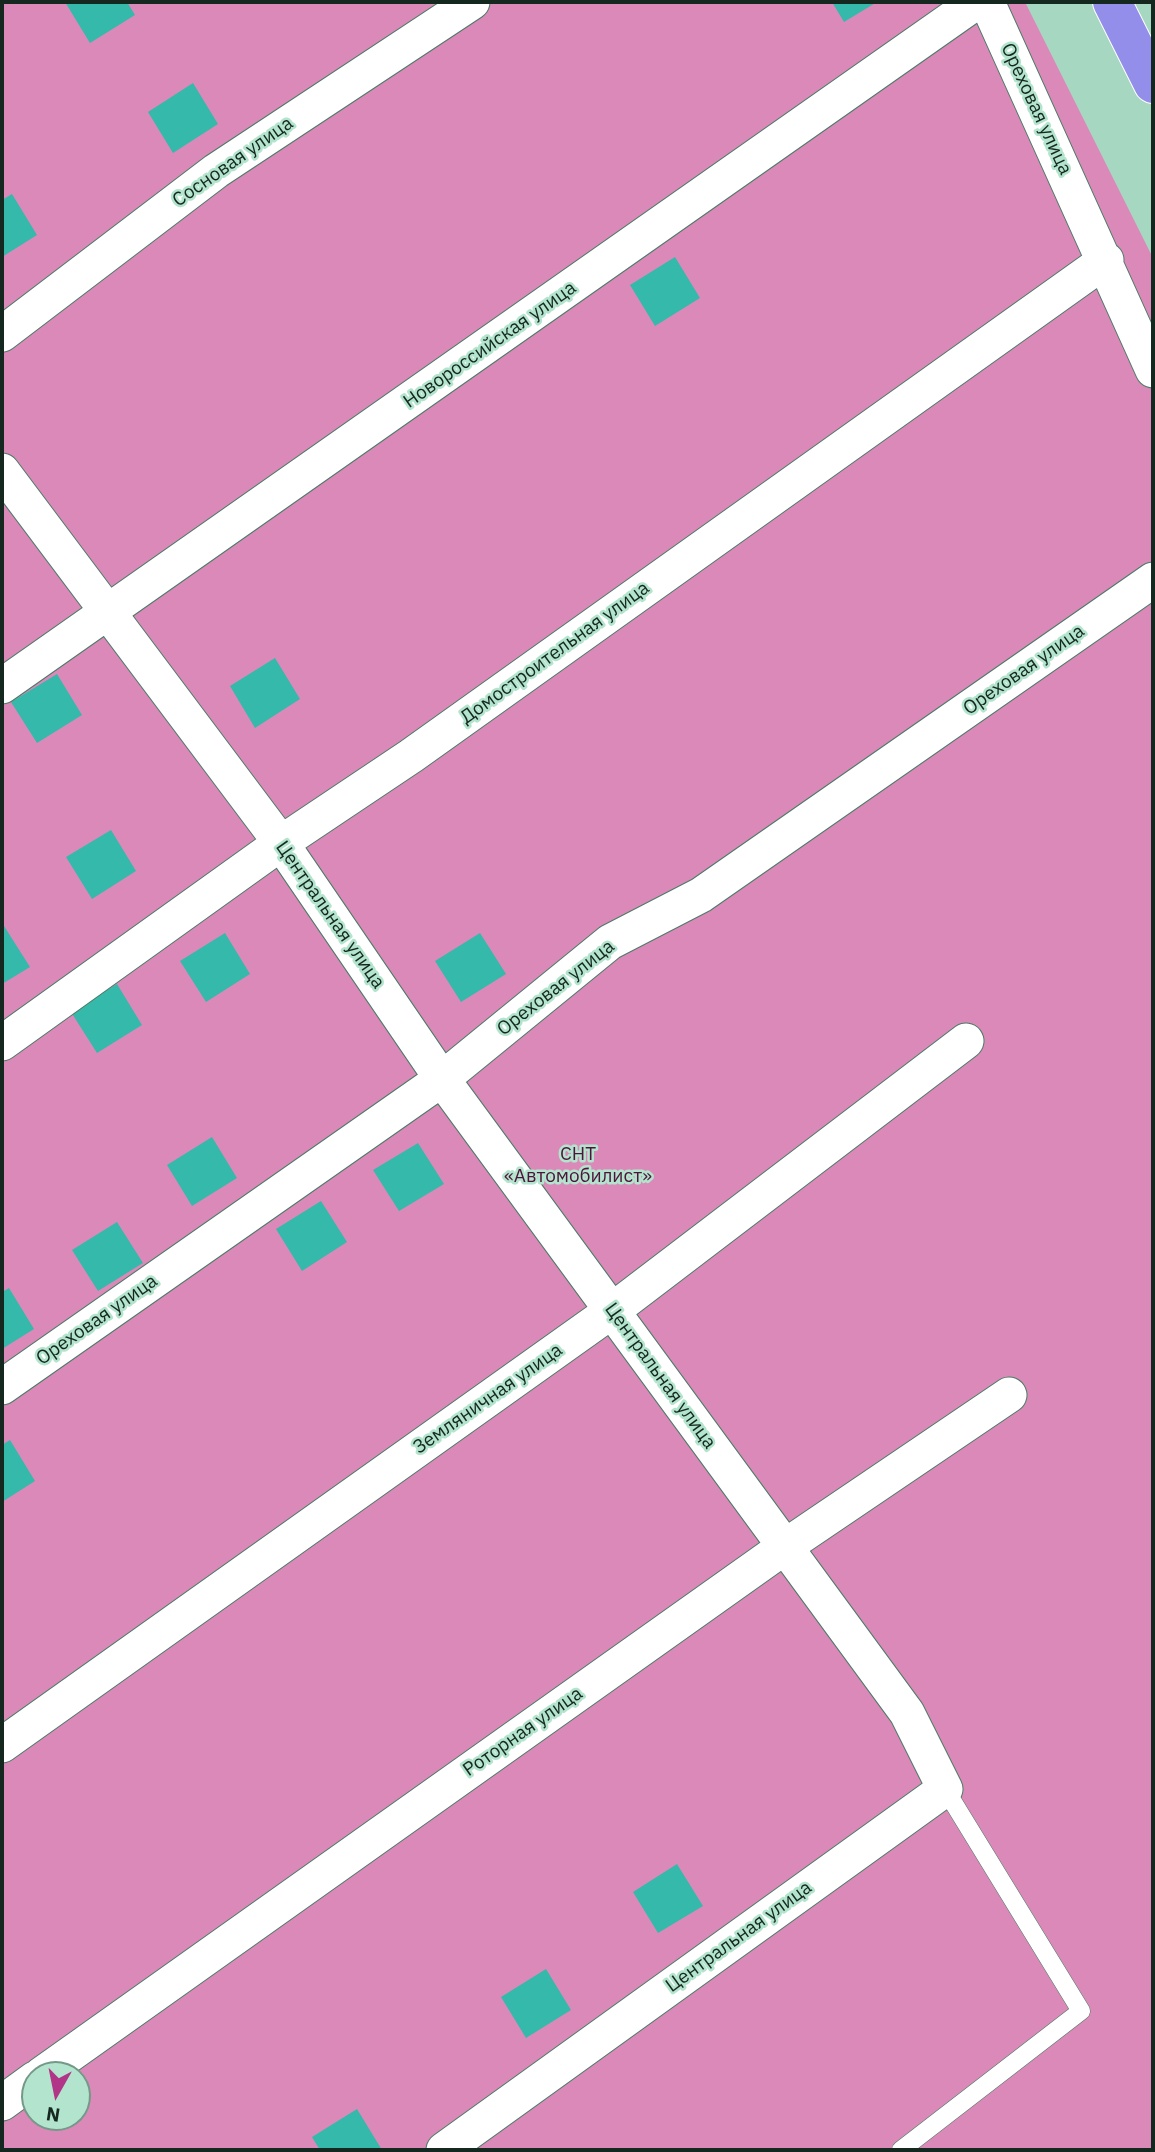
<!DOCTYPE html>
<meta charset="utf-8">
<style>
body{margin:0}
#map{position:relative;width:1155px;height:2152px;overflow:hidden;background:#a6d7c0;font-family:"IBM Plex Sans",sans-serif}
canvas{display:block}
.frame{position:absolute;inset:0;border:4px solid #152820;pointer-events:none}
.north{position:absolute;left:21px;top:2061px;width:70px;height:70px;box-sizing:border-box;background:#b3e4cd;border:2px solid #749988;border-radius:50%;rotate:189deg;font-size:19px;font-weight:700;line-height:28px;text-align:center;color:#152820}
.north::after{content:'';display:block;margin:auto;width:24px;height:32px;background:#b23687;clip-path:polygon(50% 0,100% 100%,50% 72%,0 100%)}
</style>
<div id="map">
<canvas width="1155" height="2152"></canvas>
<div class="frame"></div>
<div class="north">N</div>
</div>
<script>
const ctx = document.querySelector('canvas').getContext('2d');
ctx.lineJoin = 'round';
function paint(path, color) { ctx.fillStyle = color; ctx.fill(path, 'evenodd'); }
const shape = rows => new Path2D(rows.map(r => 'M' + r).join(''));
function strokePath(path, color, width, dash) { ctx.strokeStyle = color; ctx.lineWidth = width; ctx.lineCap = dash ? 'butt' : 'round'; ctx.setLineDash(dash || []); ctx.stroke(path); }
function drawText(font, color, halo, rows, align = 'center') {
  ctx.font = font + ' "IBM Plex Sans",sans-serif'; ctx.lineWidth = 5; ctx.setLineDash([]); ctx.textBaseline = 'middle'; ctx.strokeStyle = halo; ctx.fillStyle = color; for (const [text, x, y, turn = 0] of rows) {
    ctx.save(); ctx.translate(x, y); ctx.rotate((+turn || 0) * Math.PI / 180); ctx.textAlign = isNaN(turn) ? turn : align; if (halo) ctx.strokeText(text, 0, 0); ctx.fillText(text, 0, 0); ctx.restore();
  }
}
const green = shape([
 [2,2,1025,2,1153,258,1153,2150,2,2150],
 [35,2075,77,2075,77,2117,35,2117]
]);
const building = shape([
 [65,2,127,2,135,15,90,43],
 [832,2,877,2,844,22],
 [193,83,218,124,173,153,148,112],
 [12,194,37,235,2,257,2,200],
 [675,257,700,298,655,326,630,285],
 [275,658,300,699,255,728,230,686],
 [57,674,82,715,37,743,11,702],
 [111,830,136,871,92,899,66,857],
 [4,926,30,967,2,984,2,927],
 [225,933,250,974,206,1002,180,961],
 [480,933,506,974,461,1002,435,961],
 [117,984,142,1025,97,1053,71,1012],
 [212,1137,237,1178,192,1206,167,1165],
 [418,1143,444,1184,399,1211,373,1170],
 [321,1201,347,1242,302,1271,276,1229],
 [117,1222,143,1263,98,1291,72,1250],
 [9,1288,34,1329,2,1349,2,1292],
 [10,1440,35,1481,2,1502,2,1445],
 [677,1864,703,1906,658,1933,633,1892],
 [546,1969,571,2010,526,2038,501,1997],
 [357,2109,382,2150,320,2150,312,2137]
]);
const lane = shape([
 [901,2150,1081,2011,945,1789]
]);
const street = shape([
 [987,2,1153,370],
 [2,334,216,171,472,2],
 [2,471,281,843,442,1079,907,1713,945,1789,444,2150],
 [2,686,976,2],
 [2,1043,281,843,411,756,1106,260],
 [2,1387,442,1079,610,942,701,895,1153,580],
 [2,1745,613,1310,966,1041],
 [41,2075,783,1548,1009,1395],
 [2,2103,35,2079]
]);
const highway = shape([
 [1112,2,1153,84]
]);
const streetNames = [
 ["Ореховая улица",1036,109,65],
 ["Сосновая улица",233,162,-35],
 ["Новороссийская улица",490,345,-35],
 ["Домостроительная улица",555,653,-36],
 ["Ореховая улица",1024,670,-35],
 ["Центральная улица",330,915,55],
 ["Ореховая улица",556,988,-38],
 ["Ореховая улица",97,1320,-35],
 ["Центральная улица",660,1376,54],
 ["Земляничная улица",488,1399,-35],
 ["Роторная улица",523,1732,-35],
 ["Центральная улица",739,1937,-36]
];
const parkNames = [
 ["СНТ",578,1155],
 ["«Автомобилист»",578,1177]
];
paint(green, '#db89b9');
paint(building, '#35b9ab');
strokePath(lane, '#4c7a66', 19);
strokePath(street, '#4c7a66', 37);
strokePath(highway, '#fff', 40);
strokePath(lane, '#fff', 18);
strokePath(street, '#fff', 35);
strokePath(highway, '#938ee9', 38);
drawText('19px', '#152820', '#b3e4cd', streetNames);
drawText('19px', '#50133b', '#b3e4cd', parkNames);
</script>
